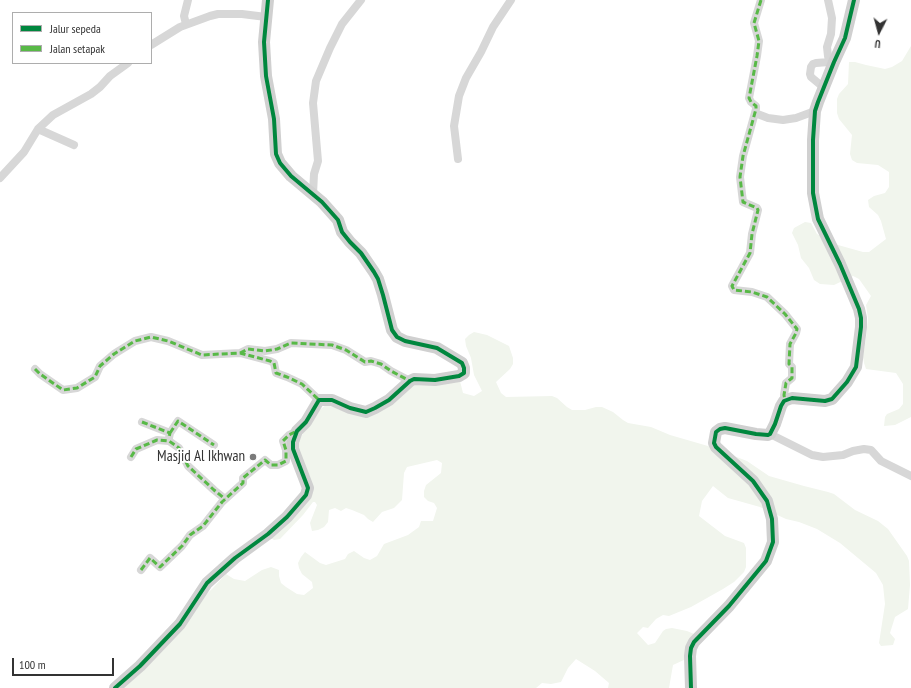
<!DOCTYPE html>
<style>
body{margin:0}
#map{position:relative;width:911px;height:688px;overflow:hidden;background:#fff;font-family:"PT Sans Narrow",sans-serif}
canvas{display:block}
.legend{position:absolute;left:12px;top:12px;width:140px;height:52px;box-sizing:border-box;background:#fff;border:1px solid #adadad;margin:0;padding:5px 7px;list-style:none;font-size:12px;color:#333}
.legend li{display:flex;align-items:center;gap:8px;height:20px}
.legend b{width:20px;border:1px solid #adadad}
.north{position:absolute;left:859px;top:12px;width:40px;height:40px;-webkit-text-stroke:3px #fff;paint-order:stroke;rotate:186deg;font-size:11px;font-weight:700;line-height:16px;text-align:center;color:#333}
.north::after{content:'';display:block;margin:auto;width:14px;height:18px;background:#333;clip-path:polygon(50% 0,100% 100%,50% 72%,0 100%)}
.scale{position:absolute;left:12px;top:658px;width:102px;height:18px;box-sizing:border-box;border:2px solid #333;border-top:0;padding-left:5px;font-size:12px;line-height:14px;white-space:nowrap;color:#333;-webkit-text-stroke:3px #fff;paint-order:stroke}
</style>
<div id="map">
<canvas width="911" height="688"></canvas>
<ul class="legend">
<li><b style="height:5px;background:#00873e"></b>Jalur sepeda</li>
<li><b style="height:5px;background:#58b947"></b>Jalan setapak</li>
</ul>
<div class="north">U</div>
<div class="scale">100 m</div>
</div>
<script>
const ctx = document.querySelector('canvas').getContext('2d');
ctx.lineJoin = 'round';
function paint(path, color) { ctx.fillStyle = color; ctx.fill(path, 'evenodd'); }
const shape = rows => new Path2D(rows.map(r => 'M' + r).join(''));
function strokePath(path, color, width, dash) { ctx.strokeStyle = color; ctx.lineWidth = width; ctx.lineCap = dash ? 'butt' : 'round'; ctx.setLineDash(dash || []); ctx.stroke(path); }
function drawText(font, color, halo, rows, align = 'center') {
  ctx.font = font + ' "PT Sans Narrow",sans-serif'; ctx.lineWidth = 4; ctx.setLineDash([]); ctx.textBaseline = 'middle'; ctx.strokeStyle = halo; ctx.fillStyle = color; for (const [text, x, y, turn = 0] of rows) {
    ctx.save(); ctx.translate(x, y); ctx.rotate((+turn || 0) * Math.PI / 180); ctx.textAlign = isNaN(turn) ? turn : align; if (halo) ctx.strokeText(text, 0, 0); ctx.fillText(text, 0, 0); ctx.restore();
  }
}
const green = shape([
 [911,46,911,417,895,425,884,426,885,417,887,414,899,409,903,404,903,384,896,373,866,369,864,363,863,357,866,338,868,318,866,305,871,296,859,279,853,276,834,285,820,284,814,280,809,268,801,258,798,245,792,233,794,228,805,222,811,223,817,234,838,245,863,252,869,252,886,239,881,221,878,215,869,207,868,200,874,196,885,193,889,187,889,172,878,165,857,163,852,160,850,154,852,135,839,119,837,113,837,99,839,94,848,84,849,62,855,62,866,65,885,69,892,67,902,61],
 [474,332,487,335,509,346,513,358,513,364,510,369,496,382,501,393,506,397,552,396,557,398,567,407,572,410,585,410,596,407,602,407,613,412,623,420,628,423,651,427,670,435,708,446,747,461,769,476,804,486,828,492,834,494,855,510,878,521,888,529,907,556,909,561,910,585,908,609,895,617,890,633,895,639,893,645,881,646,879,643,885,604,883,585,876,573,840,543,817,529,799,522,786,519,760,507,728,498,713,486,702,501,699,516,725,536,744,543,746,548,746,567,744,572,734,582,723,589,691,607,669,616,663,615,656,619,648,628,643,627,637,633,648,645,655,643,663,631,666,629,672,628,687,631,694,634,686,659,673,665,669,688,608,688,609,683,595,671,576,659,568,668,561,682,551,684,542,683,536,688,122,688,201,599,212,589,226,574,234,579,245,581,262,570,271,567,279,570,279,576,281,583,286,587,297,594,304,595,313,588,312,582,302,574,299,568,298,563,301,557,305,552,320,563,326,565,345,559,348,554,354,551,364,558,370,560,377,556,384,544,408,535,419,527,421,521,433,521,437,508,434,503,428,501,424,497,424,491,426,485,441,473,442,463,437,460,407,467,404,473,402,500,394,508,382,512,373,522,368,519,364,515,352,510,346,508,341,511,335,508,329,510,328,522,324,527,318,530,312,531,310,523,317,505,315,502,313,502,303,515,280,539,274,540,268,536,310,492,298,449,298,443,307,426,318,411,326,405,357,413,412,384,460,381,463,393,474,396,482,391,474,375,471,358,466,346,465,339,469,335]
]);
const street = shape([
 [761,0,754,23,759,41,757,56,749,98,751,102,756,106,756,109,743,156,740,177,743,202,757,208,758,210,752,234,750,253,732,286,734,290,752,292,767,297,785,314,797,329,796,333,790,344,789,364,792,367,792,378,786,383,784,395,785,400],
 [828,0,832,18,831,34,827,47,828,56,831,68],
 [186,24,184,16,188,0],
 [151,45,180,27,210,16,218,14,242,14,266,17],
 [823,87,811,77,810,74,811,67,813,64,816,63,829,62],
 [755,113,768,118,783,120,796,118,815,111],
 [74,145,38,129,53,115,91,94,100,87,110,76,128,63],
 [458,159,454,126,459,96,466,78,481,52,493,27,511,0],
 [0,178,24,152,38,129],
 [313,194,314,174,318,161,313,103,316,81,330,48,342,24,361,0],
 [240,353,248,349,265,351,277,349,291,343,332,345,346,350,365,362,371,361,381,364,391,371,410,381],
 [35,369,40,374,63,390,77,388,95,377,100,366,114,354,135,341,151,337,168,341,202,355,240,353,270,361,274,363,276,373,287,377,302,384,319,400],
 [142,422,170,433,169,438],
 [170,433,178,421,214,445],
 [770,434,812,455,823,457,843,455,853,451,864,449,871,450,881,461,911,476],
 [131,457,136,449,157,440,169,441,179,448,188,466,214,490,225,499],
 [141,570,150,558,160,567,182,546,190,535,203,526,222,502,243,483,243,478,265,460,271,465,278,465,286,461,286,450,283,441,289,435,297,431]
]);
const secondary = shape([
 [115,688,140,666,180,624,207,583,235,558,268,534,287,517,306,495,308,488,293,449,293,442,297,431,306,422,319,400,332,400,350,408,366,412,375,408,389,400,410,381,414,379,435,380,459,376,464,373,464,368,462,363,437,348,405,341,397,337,392,330,383,295,378,279,374,272,361,253,350,242,342,232,338,220,322,202,291,176,280,163,276,154,274,119,266,76,264,42,268,0],
 [691,688,690,656,691,648,694,642,729,606,766,561,773,542,772,519,767,501,753,481,716,447,714,443,716,432,720,429,725,428,756,434,768,435,770,434,775,424,781,406,784,401,792,398,825,401,832,399,847,382,856,367,861,327,861,318,859,309,840,264,818,219,813,193,813,140,815,111,818,102,834,62,845,38,854,0]
]);
const quiet = shape([
 [761,0,754,23,759,41,757,56,749,98,751,102,756,106,756,109,743,156,740,177,743,202,757,208,758,210,752,234,750,253,732,286,734,290,752,292,767,297,785,314,797,329,796,333,790,344,789,364,792,367,792,378,786,383,784,395,785,400],
 [240,353,248,349,265,351,277,349,291,343,332,345,346,350,365,362,371,361,381,364,391,371,410,381],
 [35,369,40,374,63,390,77,388,95,377,100,366,114,354,135,341,151,337,168,341,202,355,240,353,270,361,274,363,276,373,287,377,302,384,319,400],
 [142,422,170,433,169,437],
 [170,433,178,421,214,445],
 [131,457,136,449,157,440,169,441,179,448,188,466,214,490,225,499],
 [141,570,150,558,160,567,182,546,190,535,203,526,222,502,243,483,243,478,265,460,271,465,278,465,286,461,286,450,283,441,289,435,297,431]
]);
const cycleway = shape([
 [115,688,140,666,180,624,207,583,235,558,268,534,287,517,306,495,308,488,293,449,293,442,297,431,306,422,319,400,332,400,350,408,366,412,375,408,389,400,410,381,414,379,435,380,459,376,464,373,464,368,462,363,437,348,405,341,397,337,392,330,383,295,378,279,374,272,361,253,350,242,342,232,338,220,322,202,291,176,280,163,276,154,274,119,266,76,264,42,268,0],
 [691,688,690,656,691,648,694,642,729,606,766,561,773,542,772,519,767,501,753,481,716,447,714,443,716,432,720,429,725,428,756,434,768,435,770,434,775,424,781,406,784,401,792,398,825,401,832,399,847,382,856,367,861,327,861,318,859,309,840,264,818,219,813,193,813,140,815,111,818,102,834,62,845,38,854,0]
]);
const markers = [
 [253,457,4,"#7a7a7a"]
];
const poiNames = [
 ["Masjid Al Ikhwan",245,457]
];
paint(green, '#f1f5ed');
strokePath(street, '#d7d7d7', 8);
strokePath(secondary, '#d0d0d0', 12);
strokePath(quiet, '#58b947', 3, [6, 3]);
strokePath(cycleway, '#00873e', 4);
for (const [x, y, r, color] of markers) { const dot = new Path2D(); dot.arc(x, y, r, 0, 2 * Math.PI); ctx.fillStyle = color; ctx.fill(dot); strokePath(dot, '#fff', 1.5); }
drawText('15px', '#333', '#fff', poiNames, 'right');
</script>
